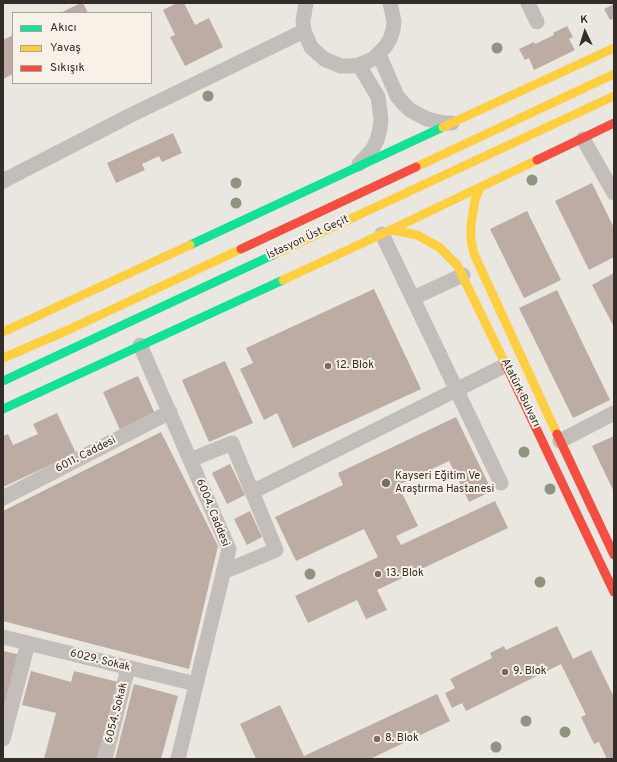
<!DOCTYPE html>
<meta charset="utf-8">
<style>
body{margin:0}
#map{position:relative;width:617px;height:762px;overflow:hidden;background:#eae6e0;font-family:Overpass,sans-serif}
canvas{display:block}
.frame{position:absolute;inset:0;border:4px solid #342c28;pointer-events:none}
.legend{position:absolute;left:12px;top:12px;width:140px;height:72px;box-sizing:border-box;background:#f8f1e7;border:1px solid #aaa29b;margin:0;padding:5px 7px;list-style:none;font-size:12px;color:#342c28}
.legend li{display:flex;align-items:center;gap:8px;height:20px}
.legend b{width:20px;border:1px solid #aaa29b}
.north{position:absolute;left:565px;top:12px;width:40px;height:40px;-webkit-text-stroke:3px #f8f1e7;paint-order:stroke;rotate:356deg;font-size:11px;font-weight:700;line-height:16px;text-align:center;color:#342c28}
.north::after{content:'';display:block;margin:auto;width:14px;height:18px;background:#342c28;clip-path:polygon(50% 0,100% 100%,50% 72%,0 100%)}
</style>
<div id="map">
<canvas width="617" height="762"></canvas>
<div class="frame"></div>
<ul class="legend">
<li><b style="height:5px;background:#16e098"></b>Akıcı</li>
<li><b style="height:5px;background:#ffcf43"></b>Yavaş</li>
<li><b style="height:5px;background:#f24e42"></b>Sıkışık</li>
</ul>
<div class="north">K</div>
</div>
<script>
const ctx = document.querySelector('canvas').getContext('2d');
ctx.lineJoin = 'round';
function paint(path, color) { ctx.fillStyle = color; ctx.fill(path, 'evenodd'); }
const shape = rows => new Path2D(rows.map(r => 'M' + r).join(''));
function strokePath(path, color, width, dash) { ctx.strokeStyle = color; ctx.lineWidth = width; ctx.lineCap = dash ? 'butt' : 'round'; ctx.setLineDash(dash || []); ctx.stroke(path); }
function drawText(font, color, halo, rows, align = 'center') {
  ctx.font = font + ' Overpass,sans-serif'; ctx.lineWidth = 4; ctx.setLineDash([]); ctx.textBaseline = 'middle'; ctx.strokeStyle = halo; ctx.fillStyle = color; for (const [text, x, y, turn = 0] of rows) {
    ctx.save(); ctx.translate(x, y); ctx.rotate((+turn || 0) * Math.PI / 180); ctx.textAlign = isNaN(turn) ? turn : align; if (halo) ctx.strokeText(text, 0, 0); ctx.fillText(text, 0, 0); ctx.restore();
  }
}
const building = shape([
 [81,3,83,3,88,13,60,13],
 [177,3,184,3,195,25,209,18,223,47,185,66,170,37,175,35,163,10],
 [614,4,614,18,610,20,604,9],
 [567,26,573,37,569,39,575,50,534,70,529,58,525,60,519,49,534,42,535,44,554,35,553,33],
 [13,35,13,74,3,79,3,40],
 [173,133,182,153,162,162,159,156,142,164,145,170,116,183,107,163],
 [592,183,614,228,614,257,589,270,555,201],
 [527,211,561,280,524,298,490,229],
 [614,273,614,327,592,285],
 [374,289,421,389,293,448,277,413,264,420,240,369,253,363,246,348],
 [557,290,610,400,573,418,519,308],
 [225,361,253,423,209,442,182,380],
 [138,376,156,416,121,432,103,392],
 [57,413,76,453,3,487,3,436,8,434,13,445,38,434,33,424],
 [456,417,492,491,469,502,449,461,398,485,418,526,396,536,401,545,495,501,508,528,377,590,387,610,366,619,357,600,308,623,295,596,378,557,364,529,296,561,275,517,343,485,338,473],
 [161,432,218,546,189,669,3,621,3,511],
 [614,436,614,492,592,446],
 [230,464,245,495,227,504,212,473],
 [250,511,262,537,247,545,234,519],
 [557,626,573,659,591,650,614,697,614,759,607,759,599,742,594,744,581,717,586,715,561,664,466,711,462,703,452,708,445,693,455,688,450,679,492,658,490,653,504,646,506,650],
 [3,651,21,655,3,720],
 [31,671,71,682,74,671,118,682,97,759,44,759,56,713,22,705],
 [134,684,178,696,161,759,115,759],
 [437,694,450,721,370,759,256,759,240,724,280,705,304,756]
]);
const street = shape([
 [306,3,303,21,304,31,311,47,324,59,341,66,350,66,359,65,373,59,385,47,390,39,393,30,394,21,390,3],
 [528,3,537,22],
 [379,54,397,96,403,103,410,110,427,119,444,123,452,123],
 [359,65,378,97,381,119,380,129,377,140,372,150,359,164],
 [583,139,614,193],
 [3,181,131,115,304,31],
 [382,234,501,483],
 [413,298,463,275],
 [140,345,229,549,178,759],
 [560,441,614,413],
 [190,460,232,443,276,550,223,572],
 [252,492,506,365],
 [3,498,170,412],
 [3,637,196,684],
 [3,739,28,643],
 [105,759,128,668]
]);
const fast = shape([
 [190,245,443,127],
 [3,409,283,280]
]);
const slow = shape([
 [443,127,614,48],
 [480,188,475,200,471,225,471,240,474,254,557,434],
 [392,230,417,235,439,247,457,265,505,363],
 [283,280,382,234,537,160],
 [3,332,190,245]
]);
const jam = shape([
 [537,160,614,123],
 [505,363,614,592],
 [557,434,614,555]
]);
const fastBridge = shape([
 [3,381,275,254]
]);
const slowBridge = shape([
 [416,167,614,74],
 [275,254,614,96],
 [3,358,68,330,241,249]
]);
const jamBridge = shape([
 [241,249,416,167]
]);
const trees = [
 [497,48],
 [208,96],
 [532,180],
 [236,183],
 [236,203],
 [524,452],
 [550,489],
 [310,574],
 [540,582],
 [526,721],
 [565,732],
 [496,747]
];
const markers = [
 [328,366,4,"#746d68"],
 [386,483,5,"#746d68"],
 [378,574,4,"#746d68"],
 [505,672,4,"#746d68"],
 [377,739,4,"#746d68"]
];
const streetNames = [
 ["İstasyon Üst Geçit",308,238,-25],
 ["Atatürk Bulvarı",520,393,64],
 ["6011. Caddesi",86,455,-27],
 ["6004. Caddesi",212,513,68],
 ["6029. Sokak",100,661,14],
 ["6054. Sokak",117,713,-76]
];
const poiNames = [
 ["12. Blok",336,366],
 ["Kayseri Eğitim Ve",395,477],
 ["Araştırma Hastanesi",395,490],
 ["13. Blok",386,574],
 ["9. Blok",513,672],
 ["8. Blok",385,739]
];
paint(building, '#bdaca3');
strokePath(street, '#c3beb9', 15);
strokePath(fast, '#16e098', 9);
strokePath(slow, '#ffcf43', 9);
strokePath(jam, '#f24e42', 9);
strokePath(fastBridge, '#16e098', 9);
strokePath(slowBridge, '#ffcf43', 9);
strokePath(jamBridge, '#f24e42', 9);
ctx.fillStyle = '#8e947e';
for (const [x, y] of trees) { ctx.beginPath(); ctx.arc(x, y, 5.5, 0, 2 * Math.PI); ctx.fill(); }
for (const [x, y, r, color] of markers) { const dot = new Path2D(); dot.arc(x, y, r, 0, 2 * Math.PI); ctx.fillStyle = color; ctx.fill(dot); strokePath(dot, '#f8f1e7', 1.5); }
drawText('11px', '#342c28', '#f8f1e7', streetNames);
drawText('11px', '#342c28', '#f8f1e7', poiNames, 'left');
</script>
